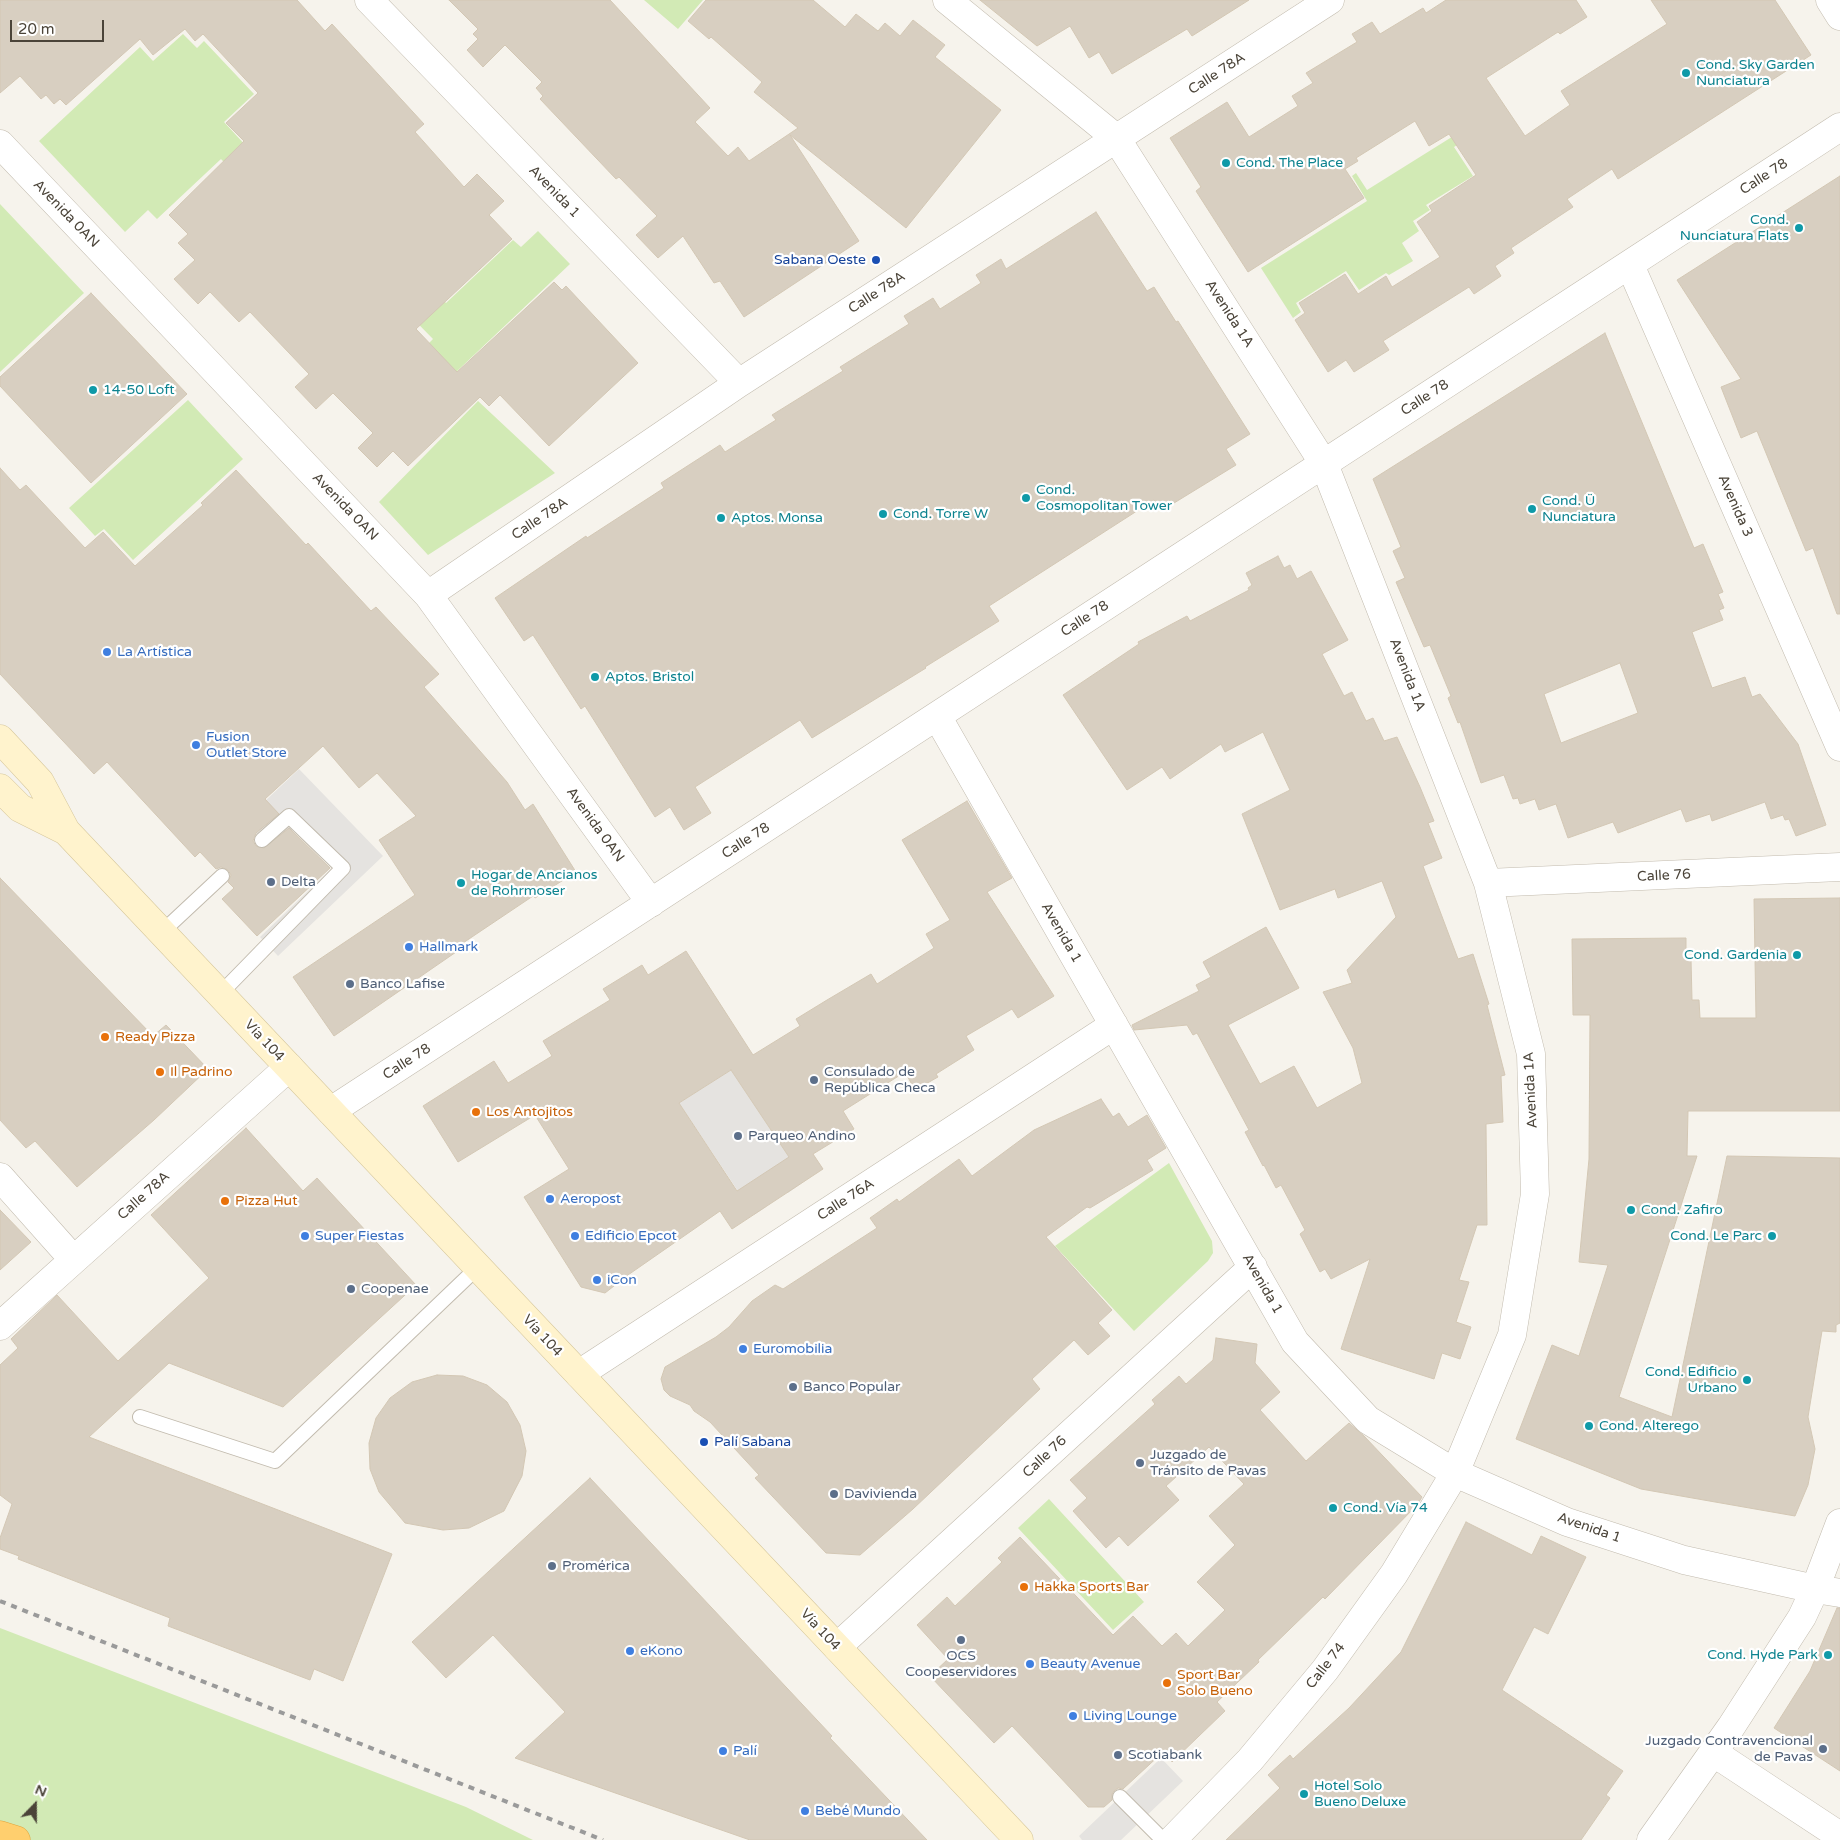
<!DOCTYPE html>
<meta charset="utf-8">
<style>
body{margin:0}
#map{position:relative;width:1840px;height:1840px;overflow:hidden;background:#f6f3ec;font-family:"Varela Round",sans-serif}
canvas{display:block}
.north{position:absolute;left:10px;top:1780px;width:50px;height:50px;-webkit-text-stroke:4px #fff;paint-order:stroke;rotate:22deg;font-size:14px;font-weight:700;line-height:20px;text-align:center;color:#4b4439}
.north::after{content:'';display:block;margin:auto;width:18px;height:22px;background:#4b4439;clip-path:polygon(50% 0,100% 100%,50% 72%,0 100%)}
.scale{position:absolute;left:10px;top:20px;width:94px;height:22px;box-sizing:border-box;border:2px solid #4b4439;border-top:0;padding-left:6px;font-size:15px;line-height:18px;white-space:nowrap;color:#4b4439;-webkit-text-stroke:4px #fff;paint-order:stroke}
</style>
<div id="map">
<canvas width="1840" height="1840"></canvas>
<div class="north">N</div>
<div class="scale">20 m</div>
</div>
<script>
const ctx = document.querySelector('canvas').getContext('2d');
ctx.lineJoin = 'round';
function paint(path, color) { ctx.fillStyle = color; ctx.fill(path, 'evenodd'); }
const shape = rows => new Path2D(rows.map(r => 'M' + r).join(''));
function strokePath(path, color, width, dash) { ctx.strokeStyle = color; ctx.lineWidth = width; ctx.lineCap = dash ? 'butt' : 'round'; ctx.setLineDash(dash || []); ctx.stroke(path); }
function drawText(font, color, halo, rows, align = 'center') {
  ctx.font = font + ' "Varela Round",sans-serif'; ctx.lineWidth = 4.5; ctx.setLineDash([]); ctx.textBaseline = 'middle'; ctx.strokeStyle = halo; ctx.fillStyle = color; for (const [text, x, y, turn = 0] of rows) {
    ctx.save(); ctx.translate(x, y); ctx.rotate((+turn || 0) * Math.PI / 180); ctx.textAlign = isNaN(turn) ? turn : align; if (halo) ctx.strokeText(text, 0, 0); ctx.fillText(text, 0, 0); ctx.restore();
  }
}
const green = shape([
 [644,0,703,0,678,29],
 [183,34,197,48,204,41,254,94,224,122,281,184,261,202,221,159,157,219,148,210,125,232,39,141,140,47,153,61],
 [1471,125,1476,133,1454,147,1473,176,1426,205,1430,210,1413,221,1419,231,1402,243,1413,261,1389,275,1386,273,1359,290,1346,271,1296,303,1301,312,1293,318,1261,268,1367,201,1352,176,1356,173,1367,190],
 [0,204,84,293,0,372],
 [538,231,570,264,454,374,427,345,433,339,375,280,401,256,446,303,513,240,521,247],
 [188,400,243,459,133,560,104,529,95,536,69,508],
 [478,401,555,473,428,555,379,502],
 [1169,1163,1212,1241,1213,1253,1208,1261,1134,1331,1055,1246],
 [1049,1499,1144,1602,1113,1630,1018,1528],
 [0,1628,466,1807,533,1840,20,1840,0,1833]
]);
const parking = shape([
 [299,769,383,856,278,956,260,937,332,868,295,828,272,849,262,840,245,820],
 [731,1070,805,1181,788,1193,772,1169,750,1183,766,1207,754,1215,679,1103],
 [1161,1758,1183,1781,1121,1840,1082,1840,1079,1836]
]);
const building = shape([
 [0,0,297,0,325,31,332,24,424,124,415,132,464,187,477,174,504,201,489,215,512,239,416,329,457,372,554,282,562,290,566,286,638,363,549,446,500,395,489,406,480,397,408,466,393,451,377,467,358,448,373,433,333,393,316,409,295,387,309,374,250,312,239,322,210,292,198,304,174,279,195,260,178,243,188,234,169,215,244,141,226,123,258,93,203,34,195,41,185,29,153,55,140,39,66,105,60,99,54,104,46,95,41,99,20,76,0,93,0,0],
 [449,0,610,0,710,108,695,122,728,156,738,147,749,161,798,128,754,92,762,82,711,37,709,39,688,21,706,0,813,0,845,27,856,14,878,31,885,23,900,36,913,20,945,45,935,57,1001,110,906,228,790,135,859,241,744,317,720,281,714,283,683,236,658,258,636,235,657,216,619,177,616,179,540,99,543,96,536,88,542,82,505,45,483,67,467,50,478,39,473,34,478,29,449,0],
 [980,0,1249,0,1192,36,1187,29,1112,74,1099,52,1089,58,1070,26,1037,46,980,0],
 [1446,0,1576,0,1587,17,1560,34,1558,32,1486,78,1525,136,1570,105,1561,91,1667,24,1651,0,1775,0,1811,55,1618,179,1612,169,1567,199,1573,207,1511,248,1514,253,1495,266,1501,276,1474,294,1469,287,1383,341,1389,350,1354,372,1346,360,1328,372,1295,320,1305,313,1299,303,1345,274,1358,294,1386,276,1392,287,1440,257,1417,222,1432,211,1429,206,1476,175,1449,134,1429,146,1415,121,1356,158,1358,161,1345,169,1364,198,1248,272,1196,191,1201,187,1170,138,1227,102,1249,137,1298,106,1292,96,1313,83,1306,73,1357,42,1352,34,1372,22,1380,34,1423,8,1426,13,1446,0],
 [1840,176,1840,614,1837,614,1813,548,1806,551,1757,431,1741,438,1721,387,1741,379,1677,280,1840,176],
 [1096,212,1147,291,1154,287,1176,322,1178,321,1250,434,1226,449,1236,465,1161,511,1154,500,989,606,999,621,925,667,926,668,812,738,800,720,695,787,711,813,684,830,670,807,655,817,585,706,581,709,533,635,524,641,495,598,586,536,587,538,664,488,661,483,720,445,725,452,776,420,772,415,843,371,840,367,909,324,904,316,933,298,940,309,981,283,976,275,1001,259,1006,269,1096,212],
 [91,293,187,394,91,483,0,386,0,377,91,293],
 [1605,333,1694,548,1703,544,1723,592,1718,594,1724,608,1719,610,1723,620,1692,632,1712,688,1745,677,1752,697,1760,694,1798,744,1826,825,1796,836,1789,819,1785,820,1783,815,1771,819,1765,802,1712,821,1710,814,1686,822,1681,809,1618,833,1613,822,1568,838,1556,804,1539,810,1535,799,1520,804,1518,798,1513,799,1504,775,1481,783,1460,722,1458,723,1448,698,1451,696,1430,645,1424,647,1396,582,1405,578,1393,551,1401,547,1373,479,1605,333],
 [1620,663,1638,713,1561,743,1544,694,1620,663],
 [0,468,20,490,26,485,85,548,103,532,135,566,203,505,201,503,236,470,306,545,308,543,371,611,376,607,439,674,424,687,507,782,525,810,533,804,576,872,535,898,533,896,457,947,459,950,334,1036,293,977,415,895,379,840,416,816,377,773,359,788,323,746,265,799,279,814,256,833,253,841,256,846,264,848,289,828,330,868,257,936,222,899,234,888,228,882,231,875,228,870,221,867,216,869,200,852,195,857,107,762,94,774,0,674,0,468],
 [1278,556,1284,568,1290,565,1297,579,1311,571,1348,640,1322,654,1344,696,1352,692,1366,721,1373,718,1384,741,1397,737,1420,787,1434,821,1428,823,1442,858,1423,866,1458,959,1473,954,1489,1004,1487,1005,1505,1075,1501,1076,1503,1122,1486,1124,1487,1225,1477,1225,1459,1280,1469,1282,1456,1322,1471,1327,1460,1359,1442,1353,1434,1379,1341,1349,1370,1259,1331,1279,1325,1269,1320,1272,1300,1234,1305,1230,1281,1185,1276,1188,1264,1165,1263,1166,1245,1132,1249,1130,1197,1033,1193,1035,1187,1025,1134,1030,1132,1025,1199,991,1196,985,1211,977,1203,962,1266,927,1299,988,1228,1025,1260,1084,1294,1066,1317,1108,1362,1083,1353,1048,1323,992,1352,983,1347,970,1396,917,1382,881,1338,898,1335,889,1280,910,1242,814,1290,790,1263,732,1225,752,1221,744,1170,779,1162,767,1127,790,1063,695,1139,644,1138,642,1187,616,1190,621,1249,590,1248,588,1252,585,1246,573,1278,556],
 [967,801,1012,878,987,892,1054,996,1018,1018,1012,1009,966,1036,974,1050,936,1074,938,1077,915,1090,905,1072,843,1111,854,1129,813,1154,823,1169,732,1229,720,1211,628,1275,605,1293,581,1287,524,1197,569,1169,535,1115,458,1162,423,1106,494,1061,508,1083,552,1056,543,1041,610,1000,603,989,642,965,648,975,686,951,753,1055,800,1026,796,1019,827,1000,871,974,877,984,934,948,926,934,950,920,902,840,967,801],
 [731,1070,789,1157,737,1191,679,1103,731,1070],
 [0,878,153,1036,166,1025,208,1069,154,1120,77,1187,35,1141,26,1148,0,1120,0,878],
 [1840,898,1840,1111,1688,1111,1687,1156,1697,1156,1619,1397,1672,1417,1727,1156,1840,1158,1840,1323,1836,1325,1836,1332,1822,1331,1808,1417,1815,1449,1808,1485,1795,1516,1641,1489,1516,1439,1552,1345,1579,1356,1608,1265,1579,1262,1589,1159,1590,1015,1573,1015,1572,939,1686,938,1686,959,1691,959,1692,1000,1699,1000,1700,1018,1756,1018,1754,899,1840,898],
 [1101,1099,1113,1117,1119,1113,1128,1127,1147,1115,1166,1148,1147,1160,1153,1170,1090,1208,1087,1207,1046,1237,1112,1310,1098,1323,1110,1336,1088,1355,1074,1340,1032,1379,1040,1389,913,1509,860,1555,826,1553,755,1478,759,1475,710,1422,694,1411,690,1405,670,1396,664,1390,661,1379,665,1367,716,1337,729,1327,752,1301,775,1285,783,1289,877,1228,870,1218,897,1199,899,1202,959,1159,972,1176,1034,1130,1101,1099],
 [246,1128,303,1191,317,1178,416,1285,283,1407,169,1363,89,1437,392,1554,343,1681,314,1669,310,1680,168,1626,170,1618,18,1559,19,1556,0,1549,0,1538,12,1504,0,1495,0,1365,18,1348,11,1339,57,1295,118,1361,209,1278,151,1215,246,1128],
 [0,1210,31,1242,0,1270,0,1210],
 [1216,1338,1257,1344,1255,1363,1280,1392,1260,1410,1306,1461,1349,1423,1364,1436,1422,1497,1417,1505,1325,1599,1323,1597,1258,1660,1259,1662,1217,1702,1225,1711,1172,1762,1163,1752,1123,1789,1118,1788,1114,1791,1112,1794,1112,1800,1104,1807,1088,1807,1012,1726,994,1743,947,1694,930,1676,948,1659,917,1625,947,1597,955,1606,1002,1562,998,1558,1020,1537,1113,1635,1133,1616,1162,1646,1176,1633,1188,1646,1225,1610,1197,1582,1235,1545,1209,1516,1244,1484,1209,1447,1166,1486,1179,1500,1128,1546,1119,1536,1106,1548,1073,1511,1087,1498,1070,1480,1155,1404,1152,1400,1179,1376,1186,1384,1213,1360,1216,1338],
 [437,1375,463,1376,487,1385,507,1402,520,1425,526,1451,522,1476,504,1511,469,1528,443,1530,405,1523,379,1492,370,1469,369,1443,376,1418,390,1398,412,1382,437,1375],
 [590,1478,832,1736,830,1738,927,1840,750,1840,515,1758,565,1712,493,1635,446,1678,412,1642,590,1478],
 [1466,1522,1532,1555,1541,1536,1586,1557,1548,1634,1534,1627,1502,1690,1623,1771,1606,1795,1610,1798,1581,1840,1226,1840,1280,1788,1268,1775,1290,1755,1293,1759,1349,1708,1401,1652,1466,1522],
 [1837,1608,1840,1608,1840,1771,1774,1728,1810,1671,1837,1608]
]);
const lane = shape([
 [162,932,222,876],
 [220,994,343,868,289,816,262,840],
 [140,1417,275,1461,478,1267],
 [1120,1797,1163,1840]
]);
const street = shape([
 [369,0,739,383],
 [947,0,1116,138,1324,464,1488,883,1531,1054,1535,1194,1512,1335,1455,1473,1394,1574,1325,1670,1250,1760,1172,1840],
 [1830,0,1840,16],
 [0,144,428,595,651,903],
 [1630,265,1840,747],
 [428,595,739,383,1330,0],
 [937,716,1295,1342,1368,1420,1455,1473,1567,1522,1684,1560,1815,1589,1840,1593],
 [1488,883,1840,867],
 [331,1111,1840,127],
 [0,1177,73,1259],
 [0,1326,289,1067],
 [579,1374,1114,1025],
 [837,1647,1253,1267],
 [1714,1753,1840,1836],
 [1651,1840,1731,1727,1802,1617,1815,1589,1840,1523]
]);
const secondary = shape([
 [0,739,40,782,66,831,1019,1840],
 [0,788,20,808,66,831]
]);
const highway = shape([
 [0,1835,16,1840]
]);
const rail = shape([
 [0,1601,603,1840]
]);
const markers = [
 [1686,73,5,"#0f9aa8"],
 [1226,163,5,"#0f9aa8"],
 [1799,228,5,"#0f9aa8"],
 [876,260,5,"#1a4fb4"],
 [93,390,5,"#0f9aa8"],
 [1026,498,5,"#0f9aa8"],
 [1532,509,5,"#0f9aa8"],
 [883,514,5,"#0f9aa8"],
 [721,518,5,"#0f9aa8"],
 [107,652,5,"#3f7fe0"],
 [595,677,5,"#0f9aa8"],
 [196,745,5,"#3f7fe0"],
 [271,882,5,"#5c6f8a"],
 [461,883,5,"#0f9aa8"],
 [409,947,5,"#3f7fe0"],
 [1797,955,5,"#0f9aa8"],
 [350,984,5,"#5c6f8a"],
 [105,1037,5,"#e8710a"],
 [160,1072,5,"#e8710a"],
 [814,1080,5,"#5c6f8a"],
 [476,1112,5,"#e8710a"],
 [738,1136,5,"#5c6f8a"],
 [550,1199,5,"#3f7fe0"],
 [225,1201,5,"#e8710a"],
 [1631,1210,5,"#0f9aa8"],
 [305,1236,5,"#3f7fe0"],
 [575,1236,5,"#3f7fe0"],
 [1772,1236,5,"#0f9aa8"],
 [597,1280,5,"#3f7fe0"],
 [351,1289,5,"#5c6f8a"],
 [743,1349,5,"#3f7fe0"],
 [1747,1380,5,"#0f9aa8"],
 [793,1387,5,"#5c6f8a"],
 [1589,1426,5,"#0f9aa8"],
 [704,1442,5,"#1a4fb4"],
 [1140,1463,5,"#5c6f8a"],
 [834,1494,5,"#5c6f8a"],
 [1333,1508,5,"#0f9aa8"],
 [552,1566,5,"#5c6f8a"],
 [1024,1587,5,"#e8710a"],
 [961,1640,5,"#5c6f8a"],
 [630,1651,5,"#3f7fe0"],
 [1828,1655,5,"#0f9aa8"],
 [1030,1664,5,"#3f7fe0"],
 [1167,1683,5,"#e8710a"],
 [1073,1716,5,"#3f7fe0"],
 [1823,1749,5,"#5c6f8a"],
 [723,1751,5,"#3f7fe0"],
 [1118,1755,5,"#5c6f8a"],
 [1304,1794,5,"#0f9aa8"],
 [805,1811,5,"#3f7fe0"]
];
const cultureNames = [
 ["Cond. Sky Garden",1696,65],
 ["Nunciatura",1696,81],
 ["Cond. The Place",1236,163],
 ["Cond.",1789,220,"right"],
 ["Nunciatura Flats",1789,236,"right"],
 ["14-50 Loft",103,390],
 ["Cond.",1036,490],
 ["Cosmopolitan Tower",1036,506],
 ["Cond. Ü",1542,501],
 ["Nunciatura",1542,517],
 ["Cond. Torre W",893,514],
 ["Aptos. Monsa",731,518],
 ["Aptos. Bristol",605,677],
 ["Hogar de Ancianos",471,875],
 ["de Rohrmoser",471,891],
 ["Cond. Gardenia",1787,955,"right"],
 ["Cond. Zafiro",1641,1210],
 ["Cond. Le Parc",1762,1236,"right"],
 ["Cond. Edificio",1737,1372,"right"],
 ["Urbano",1737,1388,"right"],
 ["Cond. Alterego",1599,1426],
 ["Cond. Vía 74",1343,1508],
 ["Cond. Hyde Park",1818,1655,"right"],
 ["Hotel Solo",1314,1786],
 ["Bueno Deluxe",1314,1802]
];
const streetNames = [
 ["Calle 78A",1217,74,-33],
 ["Calle 78",1764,177,-33],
 ["Avenida 1",554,192,46],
 ["Avenida 0AN",66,214,46],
 ["Calle 78A",877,293,-33],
 ["Avenida 1A",1229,314,57],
 ["Calle 78",1425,398,-33],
 ["Avenida 3",1735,506,66],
 ["Avenida 0AN",345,507,46],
 ["Calle 78A",540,519,-34],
 ["Calle 78",1085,619,-33],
 ["Avenida 1A",1407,675,69],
 ["Avenida 0AN",595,825,54],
 ["Calle 78",746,841,-33],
 ["Calle 76",1664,876,-3],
 ["Avenida 1",1061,933,60],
 ["Vía 104",264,1041,47],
 ["Calle 78",407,1062,-33],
 ["Avenida 1A",1531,1090,-93],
 ["Calle 78A",144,1196,-42],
 ["Calle 76A",846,1200,-33],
 ["Avenida 1",1262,1284,60],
 ["Vía 104",542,1336,47],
 ["Calle 76",1045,1457,-43],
 ["Avenida 1",1589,1528,19],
 ["Vía 104",820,1630,47],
 ["Calle 74",1326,1666,-52]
];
const transitNames = [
 ["Sabana Oeste",866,260],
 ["Palí Sabana",714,1442,"left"]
];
const shopNames = [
 ["La Artística",117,652],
 ["Fusion",206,737],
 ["Outlet Store",206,753],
 ["Hallmark",419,947],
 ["Aeropost",560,1199],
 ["Super Fiestas",315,1236],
 ["Edificio Epcot",585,1236],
 ["iCon",607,1280],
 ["Euromobilia",753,1349],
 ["eKono",640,1651],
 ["Beauty Avenue",1040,1664],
 ["Living Lounge",1083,1716],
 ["Palí",733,1751],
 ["Bebé Mundo",815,1811]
];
const serviceNames = [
 ["Delta",281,882],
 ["Banco Lafise",360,984],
 ["Consulado de",824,1072],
 ["República Checa",824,1088],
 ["Parqueo Andino",748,1136],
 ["Coopenae",361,1289],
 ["Banco Popular",803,1387],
 ["Juzgado de",1150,1455],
 ["Tránsito de Pavas",1150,1471],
 ["Davivienda",844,1494],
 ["Promérica",562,1566],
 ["OCS",961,1656,"center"],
 ["Coopeservidores",961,1672,"center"],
 ["Juzgado Contravencional",1813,1741,"right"],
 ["de Pavas",1813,1757,"right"],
 ["Scotiabank",1128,1755]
];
const foodNames = [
 ["Ready Pizza",115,1037],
 ["Il Padrino",170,1072],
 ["Los Antojitos",486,1112],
 ["Pizza Hut",235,1201],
 ["Hakka Sports Bar",1034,1587],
 ["Sport Bar",1177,1675],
 ["Solo Bueno",1177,1691]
];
paint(green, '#d2eab5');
paint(parking, '#e5e3e0');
paint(building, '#d8cfc1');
strokePath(building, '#d3c7b4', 1);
strokePath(lane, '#c2bbae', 16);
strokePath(street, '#c2bbae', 29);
strokePath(secondary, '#d6c79b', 29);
strokePath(highway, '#e0a43c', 29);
strokePath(lane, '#fff', 14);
strokePath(street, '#fff', 28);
strokePath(secondary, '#fff3cd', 28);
strokePath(highway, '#ffcf6e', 28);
strokePath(rail, '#9a9a9a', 4, [6, 6]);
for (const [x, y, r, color] of markers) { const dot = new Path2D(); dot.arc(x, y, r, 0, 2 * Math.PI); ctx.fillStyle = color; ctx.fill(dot); strokePath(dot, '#fff', 2); }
drawText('14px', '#0d838f', '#fff', cultureNames, 'left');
drawText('14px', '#4b4439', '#fff', streetNames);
drawText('14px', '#164399', '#fff', transitNames, 'right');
drawText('14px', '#366cbe', '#fff', shopNames, 'left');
drawText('14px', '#4e5e75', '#fff', serviceNames, 'left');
drawText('14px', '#c56008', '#fff', foodNames, 'left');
</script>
